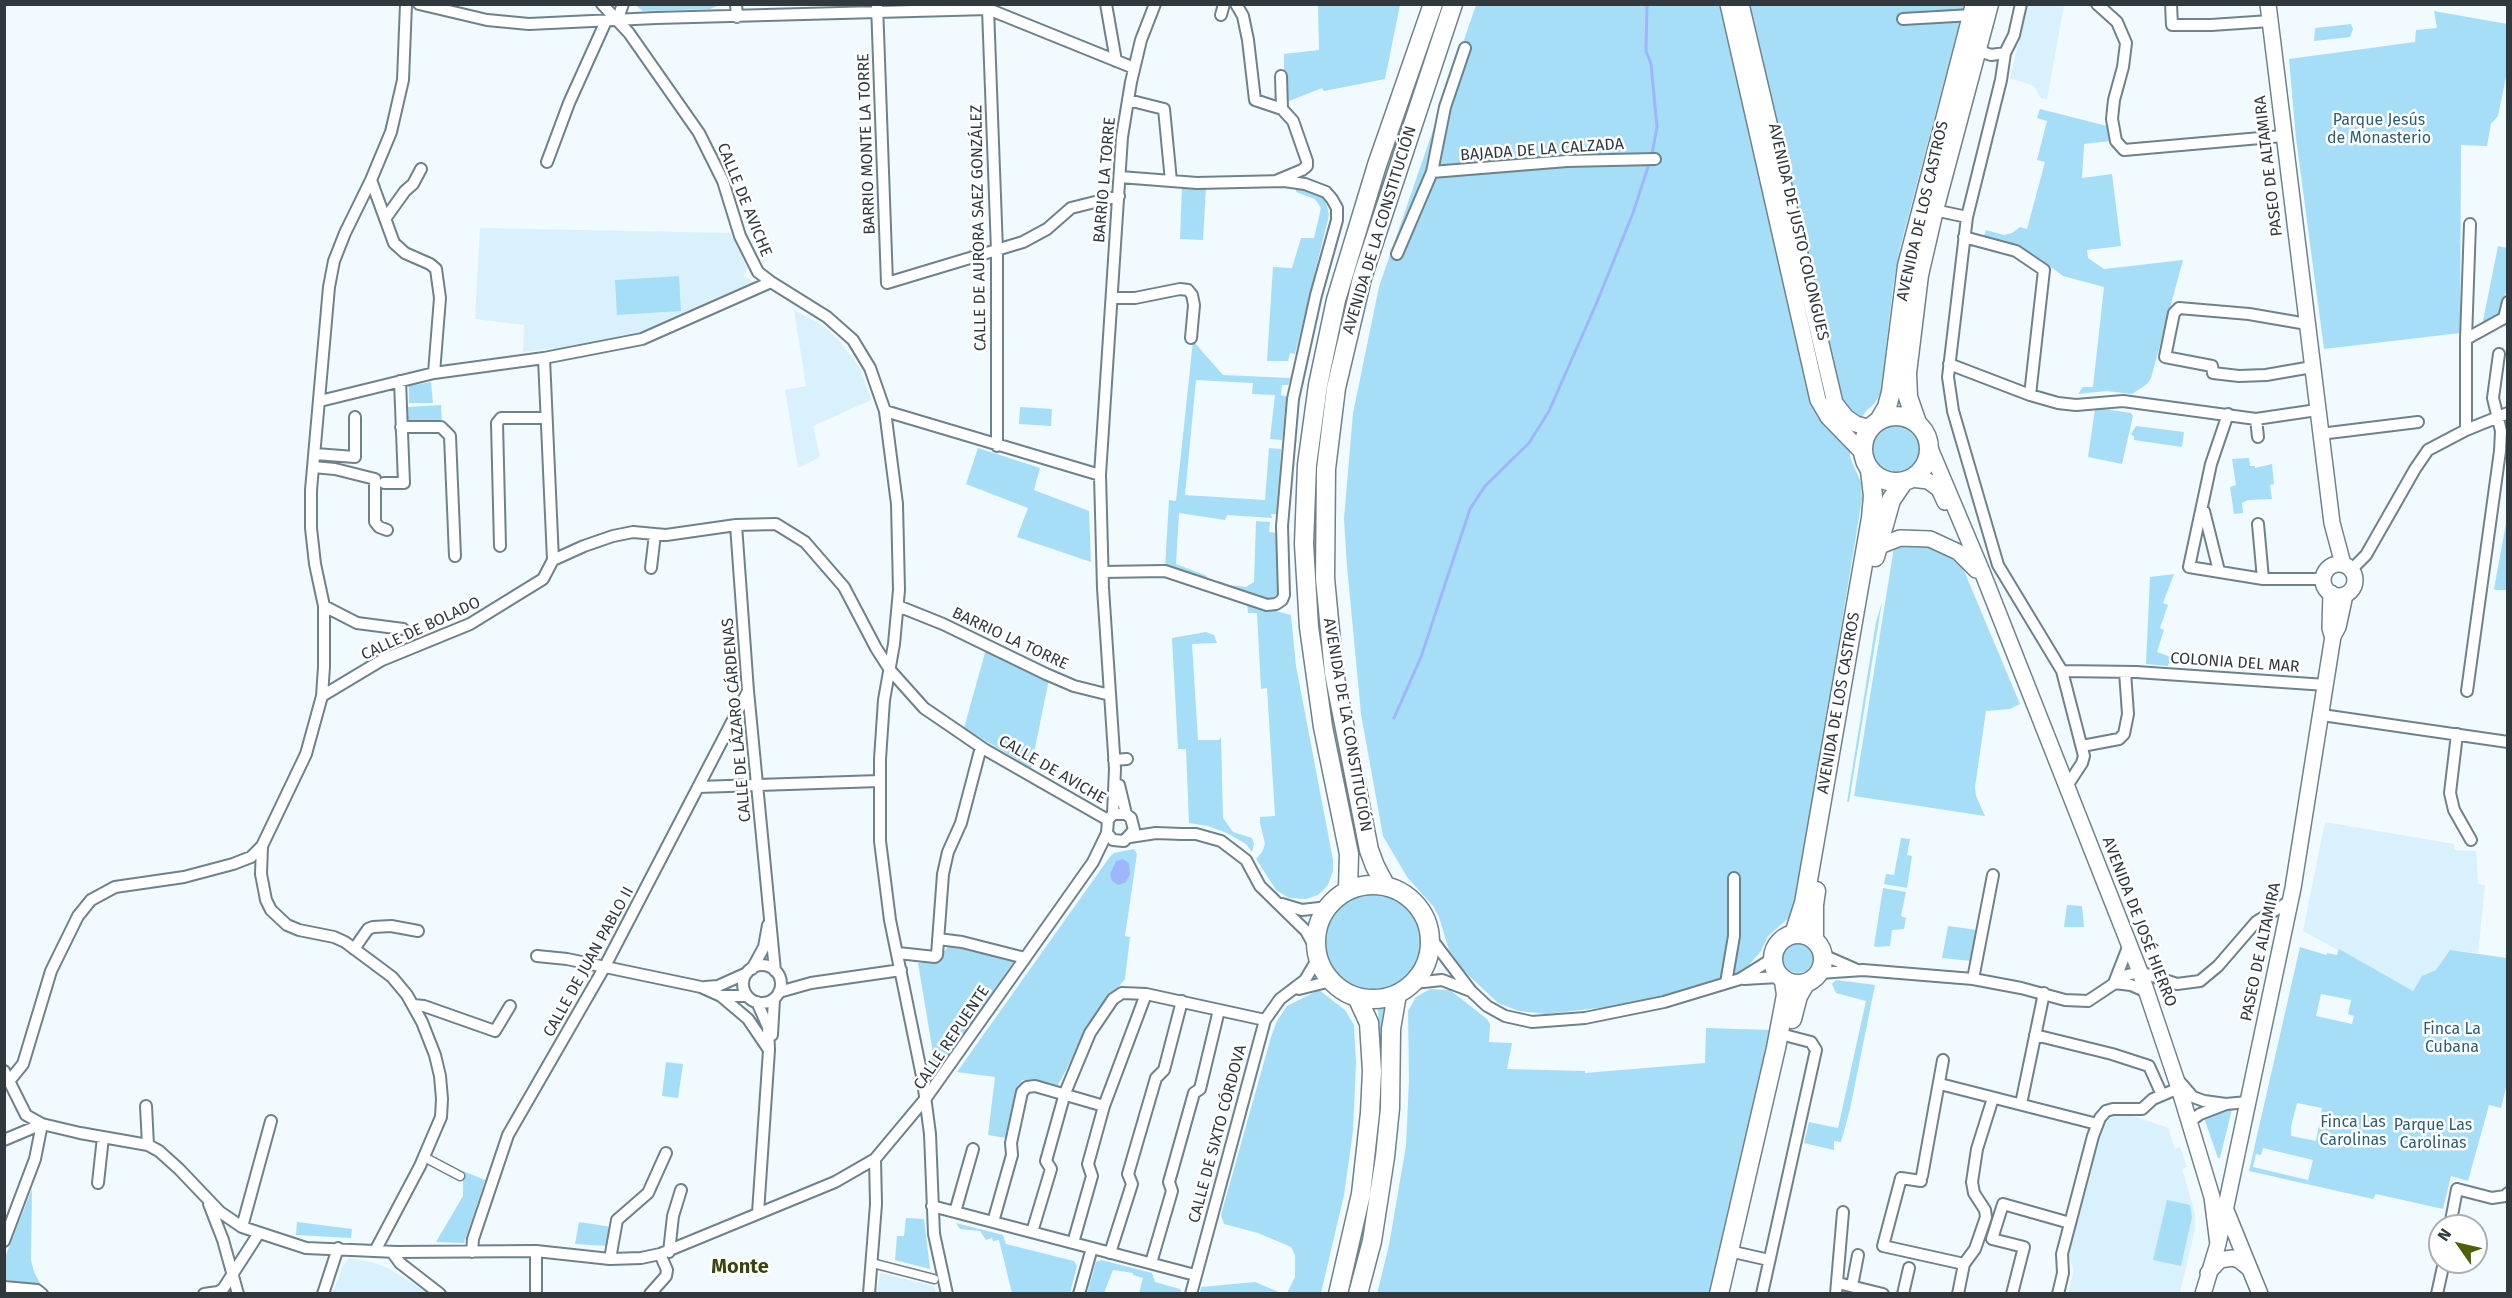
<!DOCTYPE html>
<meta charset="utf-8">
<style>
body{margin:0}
#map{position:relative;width:2512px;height:1298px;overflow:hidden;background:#f1fafe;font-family:"Fira Sans",sans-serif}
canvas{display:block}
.frame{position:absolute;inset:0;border:6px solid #30393d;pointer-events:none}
.north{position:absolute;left:2428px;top:1214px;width:60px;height:60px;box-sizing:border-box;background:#fff;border:2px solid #acb0b1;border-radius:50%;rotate:304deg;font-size:16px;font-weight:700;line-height:24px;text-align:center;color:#30393d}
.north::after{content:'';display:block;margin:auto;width:21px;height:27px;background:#4e6109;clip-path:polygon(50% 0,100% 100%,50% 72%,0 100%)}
</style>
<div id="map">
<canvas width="2512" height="1298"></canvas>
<div class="frame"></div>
<div class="north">N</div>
</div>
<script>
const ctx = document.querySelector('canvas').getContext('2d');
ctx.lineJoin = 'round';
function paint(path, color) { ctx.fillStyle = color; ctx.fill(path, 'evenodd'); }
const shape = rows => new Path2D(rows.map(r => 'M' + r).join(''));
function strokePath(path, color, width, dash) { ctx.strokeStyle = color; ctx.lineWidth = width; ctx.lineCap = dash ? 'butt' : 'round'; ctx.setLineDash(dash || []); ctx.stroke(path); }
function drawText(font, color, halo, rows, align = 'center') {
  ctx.font = font + ' "Fira Sans",sans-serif'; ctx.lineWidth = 5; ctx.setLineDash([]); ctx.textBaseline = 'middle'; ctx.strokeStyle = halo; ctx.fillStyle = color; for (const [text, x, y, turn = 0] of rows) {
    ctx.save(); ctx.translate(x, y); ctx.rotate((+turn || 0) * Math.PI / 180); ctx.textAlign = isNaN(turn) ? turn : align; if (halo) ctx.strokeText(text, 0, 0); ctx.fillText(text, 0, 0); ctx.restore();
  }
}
const built = shape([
 [2028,5,2064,5,2047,99,2041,98,2034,86,2010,78],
 [480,228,731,233,747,268,744,276,755,283,754,285,685,317,634,334,553,352,553,348,523,352,524,325,475,319],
 [794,310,823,326,840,341,860,369,871,400,813,426,820,457,798,468,785,390,806,386],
 [2325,822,2454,844,2454,850,2476,851,2478,884,2485,885,2478,953,2450,950,2436,971,2422,976,2413,991,2303,931],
 [2119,1111,2168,1128,2175,1149,2180,1147,2187,1167,2182,1169,2195,1214,2195,1229,2180,1293,2068,1293,2074,1270,2068,1255,2101,1124,2105,1117],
 [349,1258,372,1262,388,1268,428,1293,332,1294,343,1266],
 [880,1273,934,1286,936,1293,877,1293]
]);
const green = shape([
 [635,5,720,5,710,9,643,11],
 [1318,5,1400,5,1385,79,1324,91,1322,88,1284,103,1284,54,1319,50],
 [1439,5,1446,5,1387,177,1320,468,1361,847,1354,849,1329,719,1313,602,1312,498,1324,386,1357,248],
 [1476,5,1964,5,1900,248,1893,287,1881,392,1875,403,1866,411,1856,426,1850,446,1850,457,1861,483,1862,499,1796,903,1790,917,1768,936,1761,951,1744,971,1634,1004,1546,1014,1519,1011,1498,1003,1464,971,1449,950,1439,917,1433,906,1407,877,1383,836,1361,714,1347,566,1344,519,1353,413,1379,287],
 [2434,11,2507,24,2507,72,2498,116,2491,124,2487,146,2461,145,2460,333,2324,349,2296,138,2289,59,2415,42,2416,30,2437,28],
 [2351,24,2353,29,2350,37,2314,41,2315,28],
 [2040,109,2119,129,2119,140,2084,144,2082,178,2112,174,2121,246,2087,250,2088,258,2104,269,2183,260,2151,378,2147,384,2132,394,2106,391,2078,394,2083,387,2093,387,2104,287,2063,276,2033,254,2016,245,1984,236,1986,230,2004,235,2012,233,2020,227,2027,229,2045,162,2037,160,2047,121,2037,118],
 [1182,186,1206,187,1203,240,1180,239],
 [1296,189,1319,194,1326,202,1329,215,1295,354,1290,353,1288,361,1267,361,1273,267,1292,268,1301,238,1314,238,1321,208,1315,199,1296,192],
 [2498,246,2507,248,2507,287,2501,312,2496,318,2482,326],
 [679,276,681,311,617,315,615,280],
 [1193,341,1223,375,1291,378,1288,385,1282,385,1281,395,1288,397,1282,440,1270,439,1275,395,1252,394,1253,383,1196,380,1185,495,1265,500,1269,448,1281,449,1278,514,1271,514,1272,518,1227,515,1225,520,1179,513,1176,564,1207,576,1206,581,1165,568,1169,500,1176,501],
 [431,382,433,403,409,403,409,386],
 [441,405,442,422,408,423,407,407],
 [1020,407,1052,409,1051,426,1019,424],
 [2098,408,2131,413,2133,416,2122,464,2088,457,2095,409],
 '1872 449a24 24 0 1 1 48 0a24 24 0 1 1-48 0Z',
 [2136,426,2184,432,2182,447,2134,440,2134,437,2131,434],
 [978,448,1040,468,1034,490,1089,511,1091,562,1017,537,1028,508,966,484],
 [2249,458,2250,466,2255,466,2255,468,2272,464,2274,484,2270,485,2272,499,2248,500,2242,503,2243,513,2234,514,2230,487,2236,485,2232,459],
 [2507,518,2507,590,2496,590,2494,589],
 [1256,521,1270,522,1269,532,1277,533,1279,593,1269,600,1217,585,1218,581,1230,585,1246,587,1254,582],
 [1913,545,1932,548,1944,553,1962,566,2020,704,2010,709,1986,711,1975,787,1976,796,1985,816,1854,796,1894,547],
 [2174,574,2163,603,2168,605,2160,628,2164,630,2157,652,2171,657,2168,666,2146,664,2150,577],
 [1882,602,1849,802,1847,802,1876,622],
 [1247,603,1291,615,1296,666,1333,860,1333,871,1328,885,1318,895,1306,899,1289,898,1276,890,1256,859,1262,852,1265,844,1260,823,1260,817,1275,816,1267,688,1261,689,1257,613,1248,613],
 [1206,632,1214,635,1217,643,1192,644,1198,740,1219,740,1221,737,1223,818,1233,832,1252,838,1254,844,1252,852,1246,844,1227,833,1208,826,1189,823,1186,749,1178,749,1172,638],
 [986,649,1049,679,1031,768,964,728],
 [1901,838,1910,839,1907,855,1912,856,1907,888,1884,884,1886,874,1894,875],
 [1134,849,1137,854,1125,936,1130,937,1125,979,1095,1015,1058,1085,1022,1080,1006,1138,988,1135,995,1077,957,1072,1109,858,1114,853],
 [1883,888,1906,892,1901,916,1906,918,1904,929,1892,930,1890,946,1876,947,1874,946],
 '1325 942a49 49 0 1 1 98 0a49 49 0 1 1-98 0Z',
 [2067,905,2082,906,2084,927,2064,927],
 [1948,926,1977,930,1971,961,1942,958],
 '1783 958a15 15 0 1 1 30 0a15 15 0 1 1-30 0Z',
 [954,946,1014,961,933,1080,927,1072,933,1064,931,1054,933,1053,918,963,936,961,948,947],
 [2300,947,2326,955,2327,953,2337,955,2339,949,2413,991,2422,976,2436,970,2450,950,2507,958,2508,1079,2501,1108,2489,1105,2468,1181,2451,1176,2443,1209,2376,1194,2373,1199,2249,1171],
 [2321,994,2351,1000,2348,1014,2354,1016,2352,1024,2316,1016],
 [2297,1103,2322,1108,2316,1141,2291,1136,2291,1127],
 [2263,1148,2313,1160,2308,1180,2253,1167,2256,1154,2261,1155],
 [1836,980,1875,985,1850,1109,1841,1142,1834,1141,1834,1150,1804,1143,1809,1122,1838,1128,1866,1001,1836,993,1832,984],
 [1430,989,1450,990,1487,1019,1490,1024,1489,1042,1512,1043,1507,1069,1585,1071,1585,1073,1705,1063,1706,1028,1771,1030,1710,1293,1377,1294,1389,1245,1406,1146,1409,1080,1408,1011,1416,997],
 [1319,990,1345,1010,1354,1025,1356,1063,1353,1131,1344,1195,1321,1293,1287,1293,1295,1277,1295,1255,1291,1247,1258,1233,1224,1224,1221,1215,1271,1037,1277,1021,1287,1006],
 [1378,1008,1385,1009,1384,1073,1376,1182,1351,1293,1345,1294,1380,1050],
 [666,1062,683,1064,678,1098,662,1096],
 [2232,1109,2220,1158,2218,1158,2204,1118,2205,1115],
 [463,1171,485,1180,464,1243,436,1242,463,1196],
 [32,1189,31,1260,34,1272,42,1287,5,1280,4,1260],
 [2167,1200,2190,1205,2192,1217,2181,1266,2153,1260],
 [906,1218,924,1219,930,1269,895,1260,897,1236,904,1236],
 [297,1222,352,1229,351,1238,296,1235],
 [579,1222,612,1227,608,1246,575,1244],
 [956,1223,1003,1235,1006,1244,1074,1261,1077,1266,1070,1293,1012,1293,999,1240,993,1241,992,1238,986,1240,980,1231,960,1229],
 [1101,1260,1152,1273,1155,1282,1180,1289,1182,1293,1139,1293,1143,1278,1133,1275,1133,1273,1113,1270,1104,1293,1087,1293,1096,1262],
 [1255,1282,1281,1293,1200,1293,1201,1287]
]);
const water = shape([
 [1123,859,1129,863,1130,874,1126,882,1118,885,1112,881,1110,874,1116,861]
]);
const stream = shape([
 [1647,4,1646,51,1651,64,1657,127,1652,154],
 [1394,718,1421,657,1470,509,1485,486,1529,443,1549,411,1597,302,1633,213,1649,164]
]);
const pedestrian = shape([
 [424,1157,460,1176],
 [872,1263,934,1279]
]);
const minor = shape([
 [419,4,487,20,529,24,656,18,988,9,1134,68],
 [602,4,629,33,699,133,723,181,740,236,758,272,771,282,827,317,853,340,870,368,885,411,897,504,899,590,894,644,884,700,880,759,880,841,890,920,923,1081,930,1134,934,1234,947,1294],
 [736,4,737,17],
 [877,4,887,283,1023,242,1047,229,1071,208,1119,196],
 [1106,4,1116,61],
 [1236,4,1243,16,1248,40,1255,100,1282,109,1293,121,1307,161,1307,166,1302,170,1278,180],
 [2021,4,2014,35,2005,53,2001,80,1967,217,1948,377,1953,411,1998,565,2062,671,2084,756,2082,763,2067,786],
 [2097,4,2117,22,2126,43,2123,67,2114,100,2112,119,2116,141,2124,150,2283,136],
 [2171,4,2172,25,2211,25,2270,21],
 [988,9,997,250,997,446],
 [1221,15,1224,4],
 [1903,19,1972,15],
 [617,21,623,4],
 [1977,50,1991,55,2005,53],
 [1281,76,1282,109],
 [1128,100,1164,109,1171,181],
 [547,162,569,103,606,21],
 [1432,172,1567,161,1655,159],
 [371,180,394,243,405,253,430,264,436,269,440,298,434,373],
 [1934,210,1967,217],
 [385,219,405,191,413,184,421,169],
 [1964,237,2016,251,2044,270,2030,395],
 [1397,254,1432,172,1445,107,1465,48],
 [1112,298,1135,298,1180,289,1188,290,1192,295,1194,305,1191,338],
 [2307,324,2249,314,2179,308,2174,313,2165,357,2212,366,2213,373,2239,376,2266,375,2312,367],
 [2466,339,2504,318,2508,302],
 [544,358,553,560],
 [1949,364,2030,395,2058,403,2076,405,2123,401,2256,419,2317,410],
 [320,401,434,373,544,358,642,339,771,282],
 [885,411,1100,475],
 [2228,414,2211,464,2189,567,2263,579,2323,579],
 [2256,419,2258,437],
 [401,427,441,427,450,436,455,556],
 [2466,430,2466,339,2470,224],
 [2320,434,2418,422],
 [315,454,355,457,355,417],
 [313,467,335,469,375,479,375,522,379,527,387,530],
 [384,483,404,483,400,381],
 [2204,511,2219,571],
 [2258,524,2263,579],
 [736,525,748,691,775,971],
 [500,546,497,423,501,418,546,418],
 [651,568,655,534],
 [2352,569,2366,555,2415,469,2428,450,2466,430,2508,413],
 [1103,572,1165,571,1267,605,1276,604,1282,600,1284,595,1282,526,1293,399,1316,295,1337,220,1337,208,1332,199,1326,192,1305,184,1284,181,1197,183,1120,177],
 [324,606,357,623,403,629],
 [898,606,943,624,1046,674,1074,686,1110,695],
 [2062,671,2136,672,2326,685],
 [2467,691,2500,451,2501,431,2493,398,2499,354],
 [322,696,382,660,470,624,543,579,553,560,584,546,613,536,633,532,666,535,736,525,776,524,805,542,844,587,876,648,890,670,924,708,984,749,1108,820],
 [2322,715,2508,742],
 [2457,734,2450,793,2454,810,2471,840],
 [2082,746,2119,739,2124,734,2128,714,2125,672],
 [1114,760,1127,759],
 [1119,785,1126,814,1131,818,1134,830,1124,841,1113,840,1107,833,1108,820,1113,814,1126,814],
 [698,787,879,781],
 [1113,814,1115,769,1103,588,1100,475,1122,137,1131,82,1141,40,1155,4],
 [1130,837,1156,833,1182,834,1196,834,1221,841,1246,860,1260,886,1306,931,1317,951],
 [262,846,261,874,266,900,271,910,287,925,299,930,334,937,345,942,392,977,407,995,422,1022,435,1055,440,1076,442,1099,441,1117,420,1166,375,1251],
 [1282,904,1302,910,1328,907],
 [1430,937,1471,991,1487,1006,1505,1016,1532,1022,1585,1018,1664,1002,1740,979,1772,959],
 [938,939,962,942,1025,958],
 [354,949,368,929,373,927,391,926,418,931],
 [898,953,935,957,937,955,943,874,948,852,961,823,981,747],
 [1823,955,1855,969],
 [537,956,567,959,701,987,721,996,747,996],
 '743 984a19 19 0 1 1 38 0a19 19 0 1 1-38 0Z',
 [752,969,764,947,768,925],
 [1819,973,1863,970,1973,979,2021,988,2065,1000,2088,1001,2127,975,2140,972,2177,984,2200,981,2218,966,2256,922,2290,901],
 [1744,979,1778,977],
 [1973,979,1993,875],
 [1414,983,1442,980,1471,991],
 [1726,983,1734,936,1734,878],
 [2114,983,2130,942],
 [2114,983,2131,985,2147,992],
 [705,987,718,986,747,973],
 [1299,989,1331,981],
 [779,992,811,983,901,970],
 [722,997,748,1019,769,1050],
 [757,1002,768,1027,769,1050,758,1213],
 [413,1005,424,1006,495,1031,510,1006],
 [772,1035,774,999],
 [2035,1035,2112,1054,2149,1066,2162,1095],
 [4,1071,26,1115,42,1124,80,1133,148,1145,159,1151,179,1169,220,1212,242,1227,306,1248,397,1252,536,1251,610,1259,641,1258,660,1254,835,1182,875,1159,926,1098,965,1043,1093,862,1107,833],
 [10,1080,23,1064,51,971,78,916,91,900,115,887,184,877,233,864,251,857,262,846,306,754,322,696,324,667,324,606,315,564,311,528,311,490,329,287,334,261,345,233,371,180,391,132,403,80,406,4],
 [2180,1082,2193,1097,2204,1101,2226,1104],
 [1940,1084,2097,1124],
 [2021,1104,2044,993],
 [146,1106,148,1145],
 [2189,1122,2200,1114,2226,1104,2247,1102],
 [4,1140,42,1124],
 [1922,1176,1943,1060],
 [1921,1181,1901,1178,1883,1246,1964,1264,1975,1249,1986,1217,1985,1210,1974,1193,1972,1182,1977,1149,1993,1098],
 [98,1183,103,1137],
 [209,1204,223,1240,238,1294],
 [932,1206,1195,1275],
 [955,1212,973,1149],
 [993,1222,1012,1155,1011,1143,1022,1092,1027,1087,1035,1086,1104,1106],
 [2450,1226,2457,1189,2492,1198,2505,1196,2508,1193],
 [242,1227,271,1121],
 [1032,1232,1051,1169,1046,1161,1065,1093,1090,1033,1113,999,1122,993,1146,994,1265,1020],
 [4,1241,35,1159,42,1124],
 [1073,1243,1092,1176,1088,1164,1104,1106,1146,994],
 [536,1251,536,1294],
 [392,1252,400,1263,440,1294],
 [472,1252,473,1239,508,1135,604,968,748,691],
 [669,1252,673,1216,681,1190],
 [1110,1253,1132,1184,1128,1174,1156,1078,1164,1070,1182,1001],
 [1738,1253,1769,1260],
 [610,1259,617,1220,648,1193,666,1153],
 [1151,1263,1172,1191,1169,1182,1194,1093,1200,1089,1219,1010],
 [1838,1283,1883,1294],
 [1852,1286,1858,1255],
 [4,1287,37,1290,42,1294],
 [204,1294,218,1292,223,1289,259,1233],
 [323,1294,338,1248],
 [650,1294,666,1276,667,1270,660,1254],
 [869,1294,876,1204,875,1159],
 [1079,1294,1092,1248],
 [1191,1294,1265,1020,1280,999,1305,980,1318,958],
 [1762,1294,1816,1050,1811,1042,1788,1036],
 [1836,1294,1843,1212],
 [1903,1294,1909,1268],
 [1958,1294,1964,1264],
 [2012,1294,2024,1247,1992,1239,2003,1204,2070,1223],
 [2058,1294,2063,1273,2062,1254,2093,1136,2100,1118,2106,1111,2113,1109,2142,1109,2153,1099,2179,1088],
 [2437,1294,2444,1262]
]);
const secondary = shape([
 [1728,4,1818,400,1828,417,1862,452],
 [1741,4,1835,403,1846,417,1856,424,1870,428],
 [2268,4,2332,523,2343,564],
 [1929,446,1983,574,2140,972,2179,1088,2212,1197,2218,1244],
 [1911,479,1928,481,1939,489,1945,502],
 [1877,547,1900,538,1930,539,1958,552,1976,570],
 '2323 580a16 16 0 1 1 32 0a16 16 0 1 1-32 0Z',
 [2331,593,2330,628,2332,635],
 [2225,1208,2260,1294],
 [2208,1273,2220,1260,2232,1258,2239,1260,2250,1269],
 [2203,1294,2218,1244,2293,888,2333,636,2338,627,2345,595]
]);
const primary = shape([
 '1863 449a33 33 0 1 1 66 0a33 33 0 1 1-66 0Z',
 [1880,419,1887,407,1891,392,1907,266,1975,4],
 [1917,423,1908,397,1907,373,1919,275,1934,210,1989,4],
 [1875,557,1891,500,1904,481],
 '1316 942a57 57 0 1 1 114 0a57 57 0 1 1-114 0Z',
 [1385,885,1375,866,1369,850,1334,673,1325,578,1326,469,1336,388,1362,278,1453,4],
 [1348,889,1349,854,1323,727,1309,627,1304,544,1307,465,1318,385,1336,300,1377,165,1433,4],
 '1773 959a25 25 0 1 1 50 0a25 25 0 1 1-50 0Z',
 [1794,934,1804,903,1871,518,1873,496,1870,470],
 [1814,940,1814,905,1816,891],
 [1792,1019,1798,996,1805,984],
 [1338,1294,1361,1194,1370,1113,1372,1071,1369,1023,1357,997],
 [1358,1294,1372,1241,1385,1157,1390,1108,1391,1029,1397,994],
 [1719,1294,1776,1048,1786,995,1784,981]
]);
const parkNames = [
 ["Parque Jesús",2379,121],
 ["de Monasterio",2379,139],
 ["Finca La",2452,1030],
 ["Cubana",2452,1048],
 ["Finca Las",2353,1123],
 ["Carolinas",2353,1141],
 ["Parque Las",2433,1126],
 ["Carolinas",2433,1144]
];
const streetNames = [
 ["BARRIO MONTE LA TORRE",867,144,-92],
 ["BAJADA DE LA CALZADA",1542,150,-4],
 ["PASEO DE ALTAMIRA",2269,166,-97],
 ["BARRIO LA TORRE",1105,180,-85],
 ["CALLE DE AVICHE",744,200,68],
 ["AVENIDA DE LOS CASTROS",1923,211,-77],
 ["CALLE DE AURORA SAEZ GONZÁLEZ",979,228,-91],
 ["AVENIDA DE LA CONSTITUCIÓN",1380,230,-73],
 ["AVENIDA DE JUSTO COLONGUES",1798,232,77],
 ["CALLE DE BOLADO",421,629,-25],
 ["BARRIO LA TORRE",1010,639,25],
 ["COLONIA DEL MAR",2235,663,4],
 ["AVENIDA DE LOS CASTROS",1839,703,-80],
 ["CALLE DE LÁZARO CÁRDENAS",737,720,-95],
 ["AVENIDA DE LA CONSTITUCIÓN",1347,725,80],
 ["CALLE DE AVICHE",1052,770,30],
 ["AVENIDA DE JOSÉ HIERRO",2139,922,69],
 ["PASEO DE ALTAMIRA",2261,952,-78],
 ["CALLE DE JUAN PABLO II",589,962,-61],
 ["CALLE REPUENTE",952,1038,-56],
 ["CALLE DE SIXTO CÓRDOVA",1218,1134,-75]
];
const quarterNames = [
 ["Monte",740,1267]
];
paint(built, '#d8f1fd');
paint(green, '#a6def7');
paint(water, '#a0b6fc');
strokePath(stream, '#a0b6fc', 3);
strokePath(pedestrian, '#6e828c', 11);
strokePath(minor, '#6e828c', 14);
strokePath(secondary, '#6e828c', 18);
strokePath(primary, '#6e828c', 21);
strokePath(pedestrian, '#fff', 8);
strokePath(minor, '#fff', 10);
strokePath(secondary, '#fff', 15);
strokePath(primary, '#fff', 18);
drawText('16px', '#2c5e73', '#fff', parkNames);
drawText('16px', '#30393d', '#fff', streetNames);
drawText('bold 20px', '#39470e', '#fff', quarterNames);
</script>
